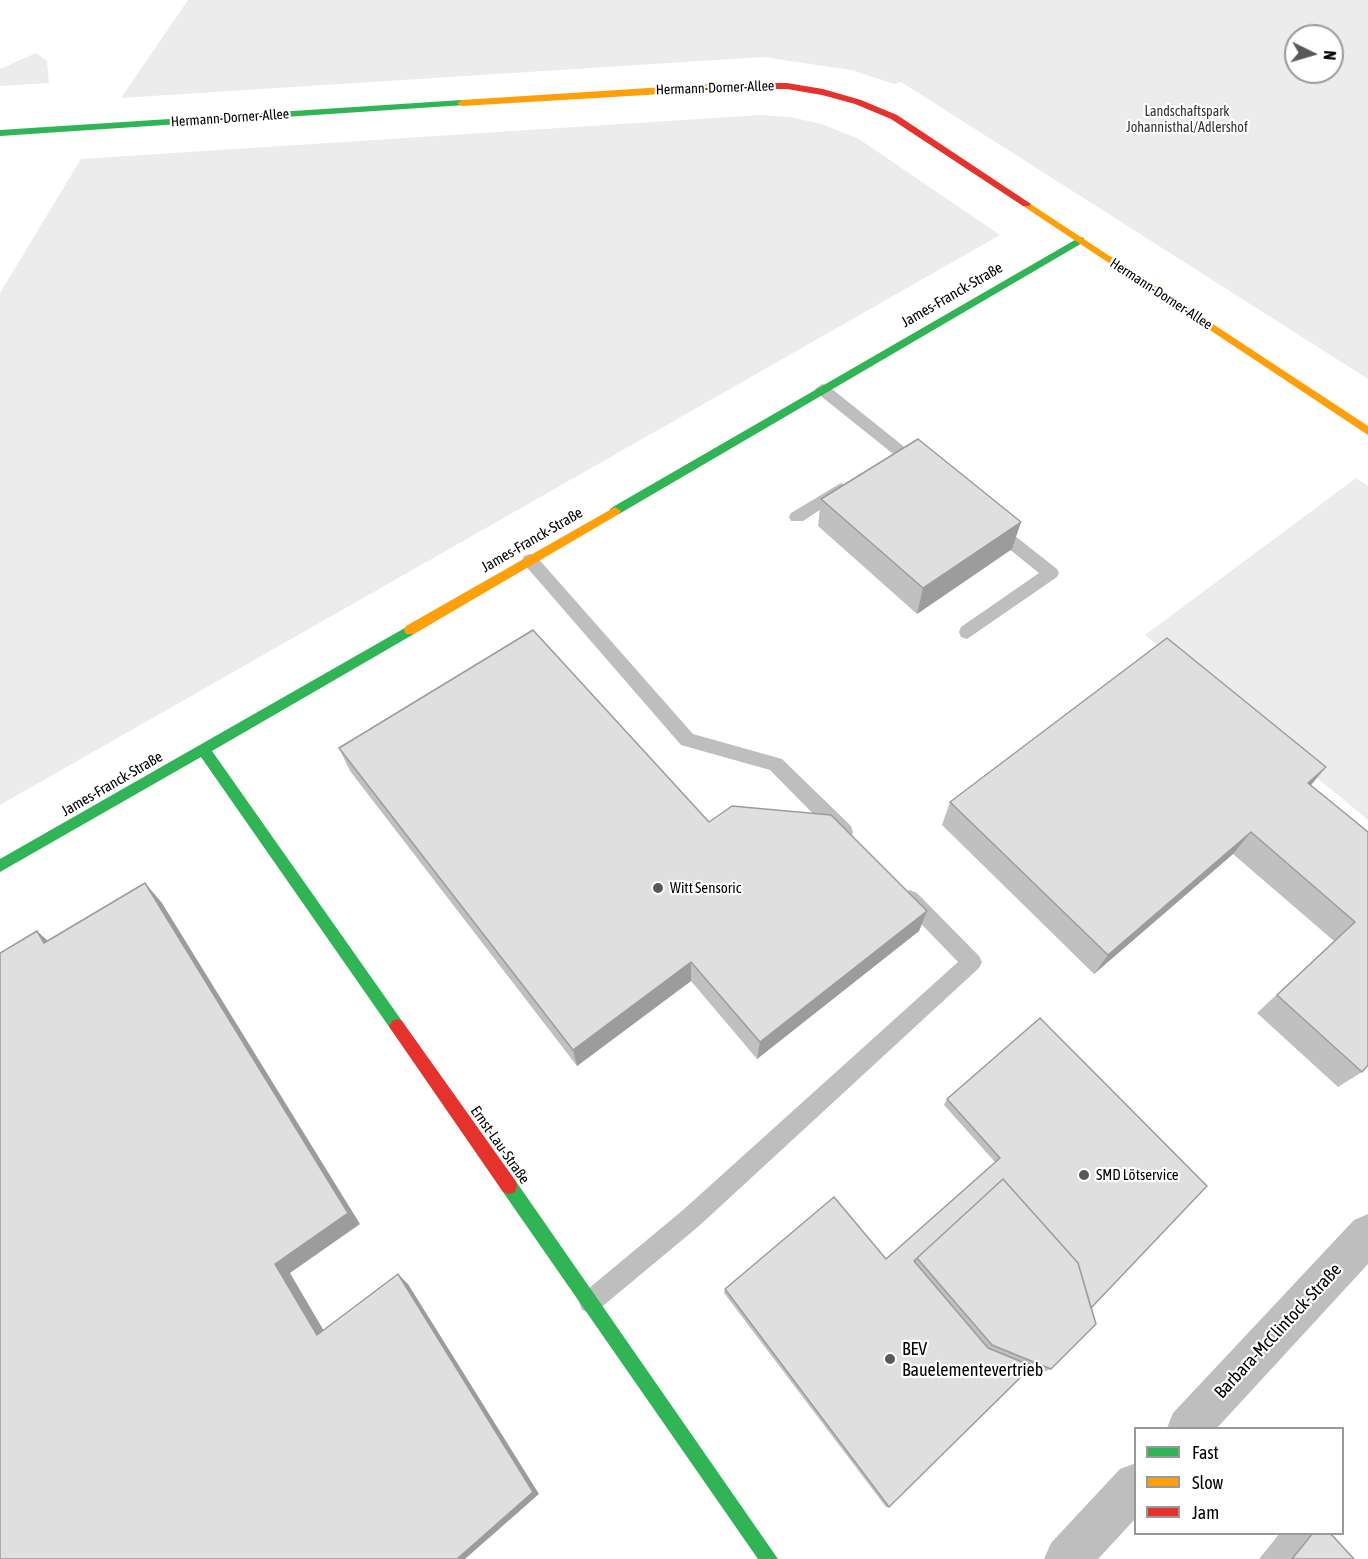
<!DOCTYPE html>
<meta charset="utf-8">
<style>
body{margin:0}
#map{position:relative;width:1368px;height:1559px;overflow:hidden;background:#fff;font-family:"Asap Condensed",sans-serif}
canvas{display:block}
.legend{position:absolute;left:1134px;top:1427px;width:210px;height:108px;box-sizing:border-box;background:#fff;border:2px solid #999;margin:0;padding:8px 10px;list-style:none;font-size:18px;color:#000}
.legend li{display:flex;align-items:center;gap:12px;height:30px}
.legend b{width:30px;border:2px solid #999}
.north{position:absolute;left:1284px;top:24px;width:60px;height:60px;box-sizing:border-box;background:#fff;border:2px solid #999;border-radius:50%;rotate:95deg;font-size:16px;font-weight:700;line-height:24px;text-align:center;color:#000}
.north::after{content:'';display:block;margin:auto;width:21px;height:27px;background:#595959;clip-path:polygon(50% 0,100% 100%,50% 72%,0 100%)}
</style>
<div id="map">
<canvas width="1368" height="1559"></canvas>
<ul class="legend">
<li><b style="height:8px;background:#30b455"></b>Fast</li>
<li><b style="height:8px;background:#ff9f0a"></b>Slow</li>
<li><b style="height:8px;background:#e5322d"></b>Jam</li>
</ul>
<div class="north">N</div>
</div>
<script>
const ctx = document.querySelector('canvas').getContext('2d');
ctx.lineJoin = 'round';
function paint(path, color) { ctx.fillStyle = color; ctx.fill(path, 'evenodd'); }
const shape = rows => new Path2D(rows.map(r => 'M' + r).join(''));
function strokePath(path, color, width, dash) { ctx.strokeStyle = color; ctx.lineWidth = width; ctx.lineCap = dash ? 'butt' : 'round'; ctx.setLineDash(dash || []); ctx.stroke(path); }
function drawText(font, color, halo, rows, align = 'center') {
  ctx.font = font + ' "Asap Condensed",sans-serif'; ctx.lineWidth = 4.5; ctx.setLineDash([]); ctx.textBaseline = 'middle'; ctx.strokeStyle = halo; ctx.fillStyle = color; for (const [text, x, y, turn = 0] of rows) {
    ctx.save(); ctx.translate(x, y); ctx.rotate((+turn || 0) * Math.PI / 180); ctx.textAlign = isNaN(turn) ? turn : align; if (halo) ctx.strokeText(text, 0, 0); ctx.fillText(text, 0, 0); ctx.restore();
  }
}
const green = shape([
 [188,0,1368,0,1368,379,901,82,894,84,851,70,763,57,121,98],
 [1296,36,1332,36,1332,72,1296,72],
 [36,53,47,61,49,83,0,86,0,69],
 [760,115,790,117,822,124,859,139,1000,235,0,805,0,293,81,159],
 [1356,478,1368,486,1368,820,1145,635]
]);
const lane = shape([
 [822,384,827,385,922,461,925,465,922,469,912,469,817,393,815,389,822,384],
 [841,483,846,485,849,489,846,493,803,521,791,521,789,517,791,513,841,483],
 [994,522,1000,524,1057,569,1059,573,1057,577,967,639,961,637,959,632,961,627,1039,573,988,532,986,528,988,524,994,522],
 [530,554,536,556,693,734,782,759,851,826,853,832,851,838,844,840,837,838,770,770,681,745,524,564,522,560,524,556,530,554],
 [910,890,917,893,979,956,982,962,979,968,699,1226,598,1310,590,1313,582,1310,579,1302,582,1294,683,1210,958,962,903,905,900,899,903,893,910,890]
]);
const street = shape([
 [1368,1214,1368,1264,1217,1428,1167,1428,1173,1413,1354,1220,1368,1214],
 [1136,1463,1136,1518,1098,1559,1044,1559,1051,1543,1120,1469,1136,1463]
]);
const fast = shape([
 [462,100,465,101,465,105,0,136,0,130,462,100],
 [1080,237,1084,238,1084,242,619,514,611,514,609,511,611,508,1080,237],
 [410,625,416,630,414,634,212,751,402,1021,405,1026,402,1031,397,1033,392,1031,201,757,0,872,0,859,410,625],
 [509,1178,515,1180,778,1559,758,1559,503,1192,501,1186,503,1180,509,1178]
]);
const slow = shape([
 [760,83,765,86,763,88,462,106,457,103,462,100,711,84,760,83],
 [1026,201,1368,426,1368,435,1023,206,1021,204,1026,201],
 [615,507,621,511,619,514,414,634,406,634,404,630,406,626,615,507]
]);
const jam = shape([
 [787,83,823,89,861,100,897,115,1031,204,1029,206,1023,206,891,119,855,104,822,95,787,89,760,89,755,86,760,83,787,83],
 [397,1019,402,1021,515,1180,517,1186,515,1192,509,1194,503,1192,392,1031,389,1026,392,1021,397,1019]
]);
const wall = shape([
 [821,499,1012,549,917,614,818,526],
 [339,748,709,822,927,911,919,931,757,1059,691,981,577,1066,350,771],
 [1311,785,1368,832,1362,1072,1338,1087,1257,1013,1334,941,1233,854,1094,974,942,825,950,802],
 [1040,1018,1091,1308,1051,1369,1041,1373,1030,1369,889,1507,886,1507,724,1293,725,1289,886,1259,995,1162,944,1105,947,1099],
 [1280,1533,1330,1533,1354,1559,1259,1559]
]);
const shadedWall = shape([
 [1021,522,1012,549,917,614,923,588],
 [1326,767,1307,790,1308,783],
 [1251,832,1233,854,1094,974,1108,955],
 [145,883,162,903,360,1224,290,1273,331,1343,317,1335,275,1264],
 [927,911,919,931,757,1059,760,1042],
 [37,931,58,950,44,943],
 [691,962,691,981,577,1066,573,1050],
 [398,1274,408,1284,539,1494,465,1559,457,1559]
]);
const building = shape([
 [918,439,1021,522,923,588,821,499,918,439],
 [533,630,709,822,732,806,831,815,927,911,760,1042,691,962,573,1050,339,748,533,630],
 [1167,638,1326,767,1308,783,1368,832,1368,1065,1362,1072,1277,995,1355,922,1251,832,1108,955,950,802,1167,638],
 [145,883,348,1213,275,1264,317,1335,398,1274,533,1492,457,1559,0,1559,0,953,37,931,44,943,145,883],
 [1040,1018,1207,1186,1091,1308,1078,1263,1003,1179,917,1258,914,1261,988,1348,1032,1366,889,1507,725,1289,834,1197,886,1259,1000,1158,947,1099,1040,1018],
 [1003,1179,1078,1263,1096,1324,1051,1369,992,1345,917,1258,1003,1179],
 [1313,1533,1330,1533,1354,1559,1292,1559,1313,1533]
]);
const markers = [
 [658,888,6,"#595959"],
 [1084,1175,6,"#595959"],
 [890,1359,6,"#595959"]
];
const farStreetnames = [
 ["Hermann-Dorner-Allee",715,88,-2],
 ["Hermann-Dorner-Allee",230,118,-4],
 ["Hermann-Dorner-Allee",1161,294,33]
];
const farParknames = [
 ["Landschaftspark",1187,112],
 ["Johannisthal/Adlershof",1187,128]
];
const streetNames = [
 ["James-Franck-Straße",952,295,-30],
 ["James-Franck-Straße",532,540,-30],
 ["James-Franck-Straße",112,784,-30],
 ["Ernst-Lau-Straße",500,1145,55]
];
const poiNames = [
 ["Witt Sensoric",670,888],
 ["SMD Lötservice",1096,1175]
];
const nearStreetnames = [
 ["Barbara-McClintock-Straße",1278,1331,-47]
];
const nearPoinames = [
 ["BEV",902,1349],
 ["Bauelementevertrieb",902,1370]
];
paint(green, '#ececec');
paint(lane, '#bebebe');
paint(street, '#bebebe');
paint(fast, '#30b455');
paint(slow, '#ff9f0a');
paint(jam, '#e5322d');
paint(wall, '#c0c0c0');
paint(shadedWall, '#9c9c9c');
paint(building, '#dfdfdf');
strokePath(building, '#9c9c9c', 1.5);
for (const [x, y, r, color] of markers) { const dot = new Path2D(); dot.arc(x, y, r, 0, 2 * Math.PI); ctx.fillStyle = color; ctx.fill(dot); strokePath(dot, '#fff', 2); }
drawText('14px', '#000', '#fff', farStreetnames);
drawText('14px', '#333', '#fff', farParknames);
drawText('15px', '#000', '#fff', streetNames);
drawText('15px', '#000', '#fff', poiNames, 'left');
drawText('18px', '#000', '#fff', nearStreetnames);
drawText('18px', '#000', '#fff', nearPoinames, 'left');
</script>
